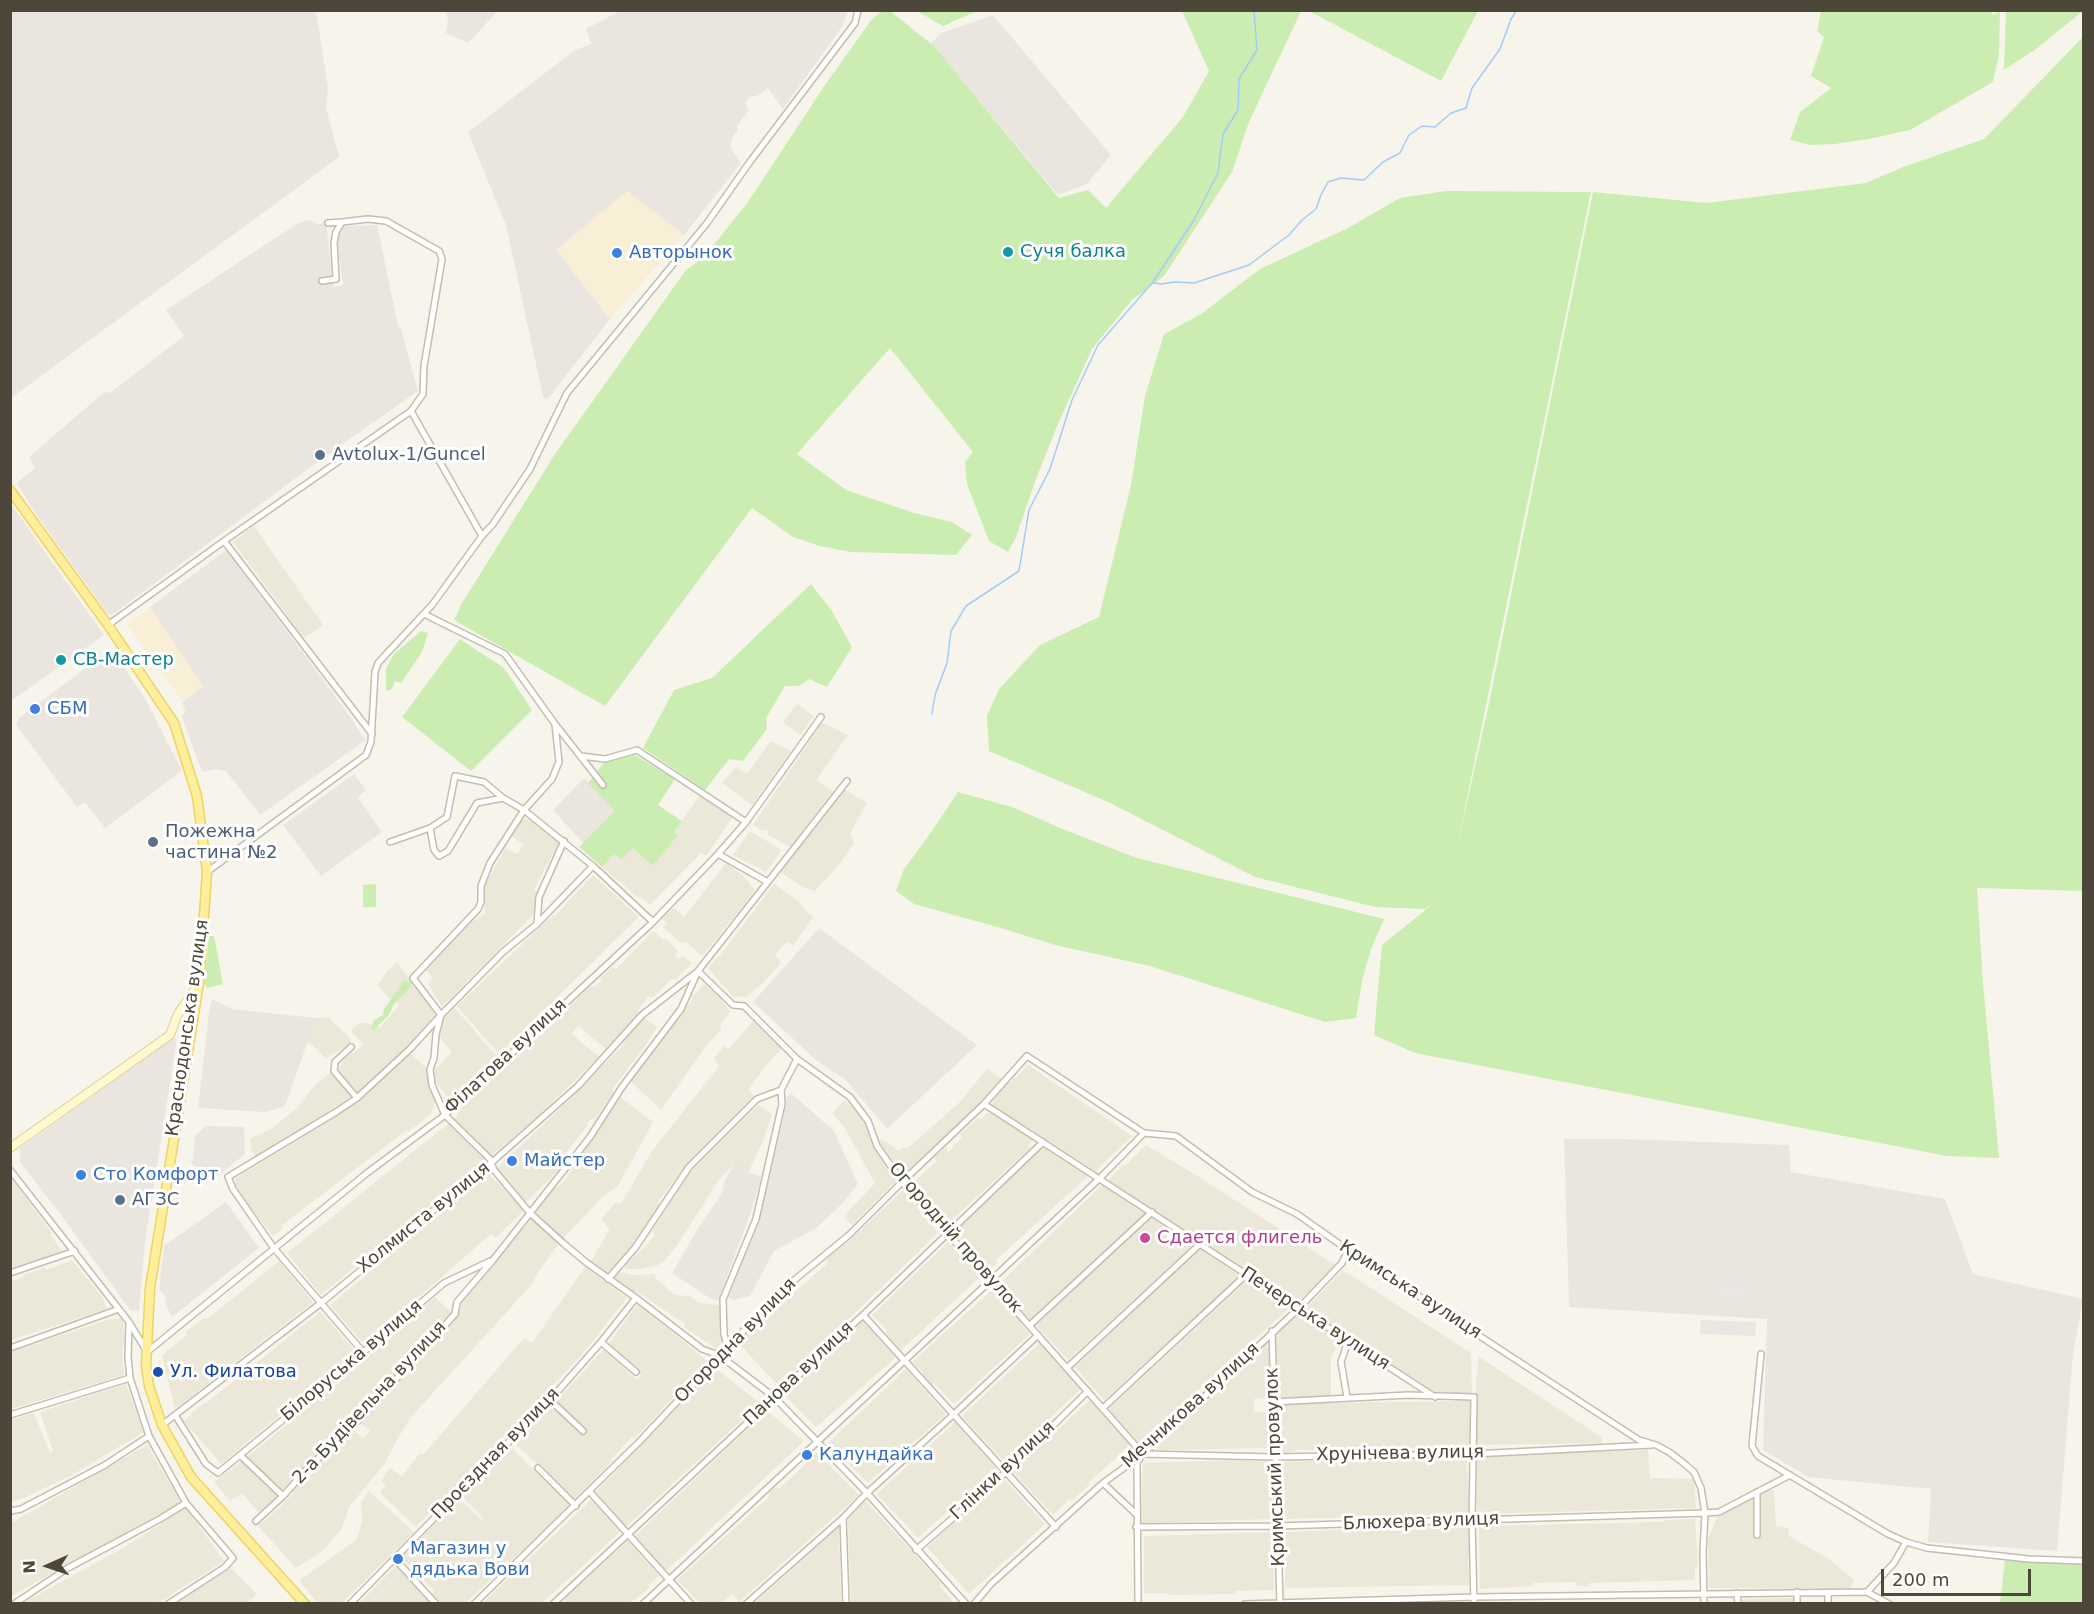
<!DOCTYPE html>
<meta charset="utf-8">
<style>
body{margin:0}
#map{position:relative;width:2094px;height:1614px;overflow:hidden;background:#f7f5eb;font-family:"DejaVu Sans",sans-serif}
canvas{display:block}
.frame{position:absolute;inset:0;border:12px solid #4c4738;pointer-events:none}
.north{position:absolute;left:18px;top:1536px;width:60px;height:60px;-webkit-text-stroke:4px #fff;paint-order:stroke;rotate:267deg;font-size:16px;font-weight:700;line-height:24px;text-align:center;color:#4c4738}
.north::after{content:'';display:block;margin:auto;width:21px;height:27px;background:#4c4738;clip-path:polygon(50% 0,100% 100%,50% 72%,0 100%)}
.scale{position:absolute;left:1881px;top:1569px;width:150px;height:27px;box-sizing:border-box;border:3px solid #4c4738;border-top:0;padding-left:8px;font-size:18px;line-height:21px;white-space:nowrap;color:#4c4738;-webkit-text-stroke:4px #fff;paint-order:stroke}
</style>
<div id="map">
<canvas width="2094" height="1614"></canvas>
<div class="frame"></div>
<div class="north">N</div>
<div class="scale">200 m</div>
</div>
<script>
const ctx = document.querySelector('canvas').getContext('2d');
ctx.lineJoin = 'round';
function paint(path, color) { ctx.fillStyle = color; ctx.fill(path, 'evenodd'); }
const shape = rows => new Path2D(rows.map(r => 'M' + r).join(''));
function strokePath(path, color, width, dash) { ctx.strokeStyle = color; ctx.lineWidth = width; ctx.lineCap = dash ? 'butt' : 'round'; ctx.setLineDash(dash || []); ctx.stroke(path); }
function drawText(font, color, halo, rows, align = 'center') {
  ctx.font = font + ' "DejaVu Sans",sans-serif'; ctx.lineWidth = 6; ctx.setLineDash([]); ctx.textBaseline = 'middle'; ctx.strokeStyle = halo; ctx.fillStyle = color; for (const [text, x, y, turn = 0] of rows) {
    ctx.save(); ctx.translate(x, y); ctx.rotate((+turn || 0) * Math.PI / 180); ctx.textAlign = isNaN(turn) ? turn : align; if (halo) ctx.strokeText(text, 0, 0); ctx.fillText(text, 0, 0); ctx.restore();
  }
}
const residential = shape([
 [254,526,323,625,304,638,233,542],
 [797,704,814,716,800,735,783,722],
 [822,723,826,724,848,735,816,780,833,791,790,847,768,835,768,831,765,829,763,831,753,825],
 [771,741,791,751,752,805,722,783,736,767,747,774],
 [844,789,867,803,850,834,854,843,838,866,815,891,804,888,779,871],
 [700,795,733,817,706,856,701,853,650,905,641,897,639,898,602,867,615,854,633,848,653,866,677,835,674,832],
 [529,819,560,841,534,889,537,892,533,915,442,1007,428,984,433,978,426,970,473,919,474,920,485,914,484,887,505,848,517,854,524,845,510,835,523,820],
 [750,831,782,850,766,872,733,855],
 [726,863,742,875,755,890,749,899,702,956,685,941,682,944,663,927,667,923,662,919,674,908,684,917],
 [593,875,639,917,499,1054,457,1006,553,915,555,916],
 [774,884,797,900,809,914,814,916,794,945,786,942,775,955,781,963,763,983,746,997,740,996,734,998,708,968,725,949],
 [653,931,664,940,666,939,678,951,675,956,679,959,683,956,692,963,676,979,671,979,655,996,651,998,648,997,637,1012,638,1014,606,1049,578,1026,572,1034,599,1057,535,1119,491,1156,473,1137,471,1138,453,1120,458,1115,456,1112,516,1058,591,986,594,987,602,980,600,978,613,967,616,969],
 [397,962,435,1014,409,1046,357,1093,337,1071,345,1059,364,1044,351,1032,354,1028,359,1023,367,1023,380,1028,399,1005,386,995,378,985,387,971],
 [704,984,721,998,730,1012,720,1026,722,1029,708,1043,661,1110,630,1081,693,999,692,997],
 [455,1008,497,1057,450,1100,435,1081,434,1070,452,1052,438,1035,443,1018],
 [328,1017,351,1039,351,1042,326,1059,312,1044,307,1043,316,1018],
 [643,1017,657,1027,647,1043,612,1090,614,1092,595,1119,592,1118,587,1123,588,1125,560,1160,563,1166,526,1202,497,1168,565,1104,625,1043,623,1040],
 [753,1021,782,1048,767,1064,748,1090,754,1096,688,1163,657,1203,660,1205,637,1240,608,1274,591,1261,610,1229,601,1219,616,1202,621,1204,652,1151,719,1066,714,1058,724,1046,729,1049],
 [411,1054,427,1069,426,1073,436,1100,431,1114,408,1132,407,1130,282,1225,283,1228,273,1236,249,1206,235,1183,236,1178,336,1117],
 [1028,1065,1132,1136,1096,1171,992,1105,996,1094,1006,1083,1009,1084],
 [987,1069,1002,1079,985,1098,903,1176,900,1175,879,1141,882,1139,899,1151,902,1148,908,1148,961,1101],
 [331,1072,352,1096,309,1125,256,1156,251,1150,250,1139,271,1129,296,1109,315,1085],
 [620,1097,653,1122,618,1186,605,1195,562,1239,535,1214,546,1197,564,1181],
 [845,1100,858,1114,871,1135,873,1142,897,1180,852,1225,844,1216,875,1183,844,1127,832,1113],
 [758,1105,772,1114,763,1141,748,1173,732,1166,718,1181,678,1244,665,1260,656,1266,641,1269,625,1269,626,1264,645,1247,655,1234,652,1232,689,1173],
 [987,1113,993,1113,1033,1140,1028,1145,1030,1148,945,1226,910,1186,937,1161,934,1158,947,1146,947,1154,962,1137,960,1134,978,1118,981,1120],
 [449,1123,486,1158,485,1161,321,1295,287,1253],
 [1146,1145,1204,1180,1335,1265,1297,1303,1108,1180,1123,1165,1126,1165],
 [1043,1147,1088,1176,995,1261,997,1263,986,1274,973,1259,975,1256,954,1233],
 [489,1174,522,1207,522,1212,496,1238,491,1234,405,1309,363,1343,330,1305],
 [11,1178,51,1232,51,1235,62,1252,11,1268],
 [1102,1185,1145,1214,1030,1321,1014,1303,1015,1300,999,1284],
 [903,1190,938,1233,787,1378,784,1376,777,1384,739,1344,747,1334,828,1263,826,1260,843,1244,845,1245],
 [1151,1217,1193,1245,1068,1360,1036,1325],
 [532,1218,559,1243,533,1280,534,1282,412,1416,398,1438,385,1463,349,1507,342,1528,324,1550,296,1568,258,1526,279,1508,293,1493,291,1491,303,1480,305,1481,319,1467,319,1463,354,1431,364,1438,370,1431,362,1424,369,1412,461,1308,459,1305],
 [948,1242,980,1277,901,1350,885,1333,887,1330,872,1315],
 [1199,1249,1241,1276,1104,1400,1075,1367],
 [72,1260,102,1297,107,1309,11,1340,11,1281,24,1277,23,1275,44,1268,46,1270],
 [279,1261,313,1302,175,1409,162,1355,187,1335,185,1332,205,1317,207,1319],
 [585,1267,627,1298,579,1358,416,1527,380,1493,386,1485,381,1481,390,1468,402,1477,419,1454,424,1454,524,1338,532,1343],
 [1343,1270,1471,1353,1472,1394,1436,1393,1306,1308],
 [619,1272,632,1275,656,1274,655,1278,675,1295,690,1296,700,1303,720,1305,723,1339,717,1349,684,1327,685,1324,636,1291,632,1293,613,1279],
 [1248,1280,1289,1308,1140,1443,1112,1413,1110,1408],
 [992,1290,1022,1322,1021,1324,1030,1334,954,1404,934,1383,931,1385,922,1375,923,1372,912,1362],
 [435,1297,452,1313,360,1412,356,1409,344,1422,345,1427,315,1455,282,1490,247,1457,337,1384],
 [638,1304,707,1361,634,1439,632,1437,611,1459,612,1461,574,1500,554,1479,515,1444,551,1407,584,1435,587,1431,556,1401,604,1349,636,1379,642,1376,608,1344],
 [320,1312,356,1352,221,1464,184,1421,192,1414,192,1412,204,1403,205,1404],
 [1300,1313,1341,1339,1331,1358,1331,1396,1278,1398,1277,1350,1275,1350,1275,1334],
 [110,1319,123,1319,124,1343,122,1349,124,1375,11,1409,11,1352],
 [863,1321,896,1357,816,1427,785,1396],
 [1041,1342,1081,1389,1003,1461,962,1416],
 [1266,1344,1269,1349,1269,1398,1254,1399,1254,1412,1269,1412,1269,1448,1159,1450,1154,1447],
 [1479,1357,1603,1438,1601,1443,1477,1445,1476,1381],
 [715,1368,760,1403,626,1527,596,1492],
 [906,1369,946,1414,868,1483,828,1443],
 [126,1384,144,1432,72,1475,26,1497,11,1502,11,1420,34,1413,50,1453,53,1451,40,1412],
 [1091,1399,1131,1444,1088,1483,1089,1485,1072,1501,1070,1499,1053,1515,1012,1471],
 [1471,1401,1469,1447,1296,1450,1294,1452,1279,1453,1276,1447,1276,1410,1277,1405,1318,1403],
 [767,1411,804,1441,666,1571,635,1536],
 [955,1422,996,1468,918,1538,877,1494],
 [147,1445,181,1503,11,1596,11,1523],
 [511,1447,549,1485,566,1496,571,1503,540,1536,539,1535,465,1603,441,1603,432,1594,434,1591,402,1558,459,1499,482,1520,484,1519,462,1496],
 [1648,1450,1650,1478,1694,1479,1696,1508,1477,1514,1477,1456],
 [817,1453,859,1495,739,1602,732,1594,721,1603,700,1603,677,1580,770,1496,768,1494,776,1487,779,1489],
 [1467,1457,1468,1513,1411,1516,1410,1518,1387,1519,1361,1520,1361,1517,1285,1519,1285,1491,1280,1491,1280,1462],
 [243,1460,278,1495,259,1513,242,1493,230,1501,214,1482],
 [1233,1460,1268,1462,1268,1490,1272,1490,1273,1519,1142,1523,1143,1463],
 [1004,1479,1045,1524,969,1594,927,1547],
 [1770,1489,1774,1490,1776,1526,1788,1528,1789,1536,1829,1559,1854,1580,1850,1589,1709,1588,1708,1539,1718,1515],
 [369,1491,414,1532,342,1603,318,1603,299,1581,357,1539,362,1521,361,1503],
 [591,1500,620,1532,542,1603,482,1603],
 [865,1500,941,1583,939,1586,952,1600,951,1603,851,1603,848,1519],
 [186,1508,224,1561,158,1603,23,1603,123,1548],
 [1695,1519,1698,1566,1695,1568,1695,1580,1590,1583,1589,1586,1577,1586,1575,1582,1533,1583,1533,1586,1480,1589,1479,1526,1663,1522,1665,1520],
 [1470,1525,1471,1557,1468,1557,1469,1585,1285,1588,1285,1532],
 [839,1527,841,1603,755,1603],
 [1272,1532,1274,1590,1236,1591,1236,1594,1169,1595,1169,1593,1144,1593,1144,1536],
 [628,1541,659,1576,648,1585,650,1587,634,1601,633,1600,629,1603,567,1603,563,1600],
 [397,1565,431,1603,359,1603],
 [231,1568,257,1594,247,1603,175,1604],
 [1794,1598,1794,1603,1742,1603,1742,1599]
]);
const commercial = shape([
 [627,191,684,235,610,319,556,250],
 [151,608,203,686,182,700,126,623]
]);
const industrial = shape([
 [11,10,316,11,328,87,326,108,339,157,11,398],
 [622,10,847,11,844,24,783,109,768,88,757,96,749,97,745,103,749,110,737,126,738,131,733,136,730,147,741,163,684,235,627,191,556,250,610,319,547,400,543,397,506,225,468,132,575,50,591,44,586,29],
 [446,11,446,10,498,11,468,43,446,33,448,21],
 [993,15,1111,155,1087,184,1058,195,931,43,941,33],
 [310,220,319,225,325,220,328,220,327,229,333,287,343,285,337,242,342,226,377,225,398,326,401,329,418,391,327,455,112,615,108,614,37,516,17,483,35,468,29,457,103,393,111,392,184,336,166,310,300,222],
 [11,504,104,635,11,701,10,701],
 [226,550,328,686,323,691,329,687,366,740,260,815,226,771,216,769,202,772,182,717,185,711,182,702,203,686,150,607],
 [111,649,145,698,182,771,105,828,85,802,77,807,16,725,19,718],
 [354,774,366,790,358,798,382,832,321,876,283,825],
 [584,778,616,811,583,843,553,810],
 [819,928,977,1045,887,1129,846,1080,817,1061,753,1002],
 [212,999,232,1009,316,1018,285,1106,266,1112,198,1108,209,1013],
 [172,1039,177,1039,145,1241,139,1311,130,1310,62,1216,20,1162,20,1148],
 [791,1093,834,1131,858,1184,842,1204,815,1229,774,1251,750,1296,733,1300,728,1298,760,1215,784,1116,787,1096],
 [206,1126,244,1127,245,1154,218,1176,210,1177,192,1164,195,1136],
 [1564,1139,1626,1139,1789,1145,1791,1172,1945,1199,1973,1274,2083,1299,2073,1354,2057,1551,1928,1542,1931,1489,1808,1477,1763,1450,1767,1319,1569,1307],
 [733,1166,761,1177,752,1209,718,1301,708,1297,672,1273,697,1230,717,1201,723,1190,724,1182],
 [226,1202,259,1248,172,1317,165,1303,166,1297,159,1289,164,1246]
]);
const green = shape([
 [1991,10,1992,15,2000,12,1999,54,1993,82,1910,130,1869,139,1835,144,1811,145,1790,140,1800,112,1831,88,1811,76,1824,37,1817,31,1821,11],
 [882,11,890,11,934,46,1059,198,1088,190,1106,208,1183,117,1209,71,1182,11,1301,11,1249,122,1232,172,1164,276,1132,300,1092,349,1058,424,1036,479,1016,537,1008,552,989,541,967,484,965,462,973,452,890,348,797,454,846,490,914,513,952,522,972,535,956,555,851,552,820,546,793,537,752,508,605,706,454,620,462,603,555,454,686,270,704,257,748,202,825,85,872,19],
 [917,11,977,11,943,26],
 [1309,11,1478,11,1441,81],
 [2006,11,2006,10,2083,11,2036,49,2004,70],
 [2083,37,2083,891,1977,888,1983,983,1999,1158,1947,1156,1415,1053,1374,1035,1382,945,1434,903,1425,909,1375,907,1255,877,1108,802,989,751,987,716,999,689,1040,645,1099,617,1131,485,1145,396,1164,334,1201,314,1260,269,1348,228,1400,198,1446,191,1591,192,1457,847,1488,708,1593,192,1706,203,1866,183,1903,167,1984,139],
 [811,584,832,611,852,647,827,687,809,679,799,686,785,686,766,718,767,729,743,761,729,759,705,790,643,748,674,690,712,678],
 [421,631,428,633,422,652,401,683,395,681,392,689,386,691,386,669,394,654],
 [460,639,504,668,532,710,471,771,402,717],
 [635,755,675,779,658,805,682,821,674,832,678,835,653,866,633,848,621,859,615,854,602,867,579,847,615,811,588,783,604,763],
 [958,792,1012,807,1065,830,1137,858,1384,919,1371,949,1362,981,1356,1018,1325,1022,1150,966,1055,945,1001,928,914,904,896,891,904,869,925,841],
 [376,884,376,907,363,907,363,885],
 [209,936,214,936,223,984,207,988,204,983],
 [404,981,411,982,411,986,394,1004,389,1015,374,1030,371,1029,374,1020,383,1015,384,1009],
 [2005,1560,2083,1565,2083,1603,2000,1602]
]);
const parking = shape([
 [1720,1285,1746,1286,1745,1300,1720,1299],
 [1701,1320,1756,1322,1755,1336,1700,1334]
]);
const stream = shape([
 [1154,283,1161,284,1175,282,1194,283,1249,265,1289,235,1302,220,1316,209,1321,195,1328,182,1341,178,1364,180,1383,162,1400,153,1409,135,1422,126,1435,127,1451,113,1466,108,1472,88,1500,49,1511,19,1517,10],
 [932,714,935,695,947,663,951,631,966,606,1019,571,1029,510,1050,469,1072,400,1098,345,1153,282,1194,220,1218,173,1223,134,1238,110,1239,79,1257,50,1254,10]
]);
const street = shape([
 [328,223,342,222],
 [411,411,482,536],
 [224,541,372,734],
 [424,614,505,654,555,724,603,785],
 [108,625,224,541,411,411,423,394,424,366,442,259,439,251,386,221,368,219,342,222,336,232,334,243,336,279,322,281],
 [581,756,605,759,637,750,746,822],
 [430,828,434,850,439,856,448,851,477,803,503,798],
 [390,842,430,828,447,817,455,776,484,782,503,798,524,810,552,779,559,762,555,724],
 [718,854,766,881],
 [207,872,366,755,371,742,375,672,378,663,432,605,482,536,493,524,530,469,567,393,707,223,749,163,855,23,858,10],
 [653,922,593,866,524,810,490,863,481,886,481,902,478,909,413,978,441,1015,436,1034,434,1058,430,1069,432,1085,445,1115,490,1159,494,1170,530,1213,563,1243,587,1263,636,1298,702,1349,719,1355,774,1397,867,1493,966,1604],
 [537,924,539,897,564,841],
 [698,971,733,1005,744,1006,797,1059,850,1097,868,1121,877,1146,902,1182,1143,1454,1137,1462,1138,1604],
 [351,1047,335,1062,334,1071,357,1098],
 [984,1104,1435,1397],
 [10,1170,129,1322,128,1357,130,1378,149,1436,186,1503,233,1558,225,1567,168,1604],
 [10,1273,75,1251],
 [608,1279,635,1248,689,1167,757,1099,781,1090],
 [863,1315,1056,1527],
 [129,1322,147,1352,367,1173,445,1115,653,922,718,854,746,822,821,717],
 [1030,1325,1152,1212],
 [1272,1331,1280,1604],
 [601,1342,636,1372],
 [727,1346,724,1334,723,1299,756,1219,782,1104,781,1090,797,1059],
 [10,1348,119,1309],
 [363,1352,273,1247,233,1189,228,1177,336,1112,357,1098,410,1049,441,1015,504,951,537,924,593,866],
 [1761,1354,1752,1446,1758,1456,1888,1534,1906,1542,1927,1548,2029,1559,2084,1561],
 [1068,1367,1200,1244],
 [1347,1397,1341,1362,1348,1341],
 [550,1400,583,1431],
 [1273,1402,1408,1395,1474,1397,1472,1520,1474,1604],
 [1103,1408,1247,1274],
 [10,1415,130,1378],
 [175,1415,206,1464,218,1473,312,1396,444,1283,490,1261],
 [162,1425,321,1303,491,1163,578,1086,642,1015,697,972],
 [1143,1454,1274,1457,1473,1454,1652,1445],
 [240,1455,283,1496,308,1468,360,1419,405,1369,455,1314,457,1302,493,1260,590,1137,622,1087,681,1009,698,971,847,781],
 [538,1468,576,1506],
 [1103,1483,1136,1514],
 [590,1492,691,1604],
 [1757,1492,1757,1535],
 [10,1511,21,1509,105,1465,149,1436],
 [843,1518,846,1604],
 [256,1521,283,1496],
 [1136,1527,1278,1526,1705,1513,1719,1512,1790,1475],
 [916,1550,1006,1472,1088,1391],
 [395,1559,436,1604],
 [1797,1592,1797,1604],
 [1867,1592,1889,1604],
 [1737,1593,1738,1604],
 [14,1604,68,1568,160,1519,186,1503],
 [350,1604,550,1400,601,1342,636,1298],
 [474,1604,639,1442,781,1291,849,1235,902,1182,984,1104,1027,1056,1144,1133,1176,1136,1252,1192,1297,1214,1348,1250,1619,1427,1639,1440,1656,1445,1669,1452,1681,1461,1694,1472,1701,1488,1705,1513,1703,1552,1704,1604],
 [553,1604,863,1315,1043,1142],
 [643,1604,989,1282,1100,1178,1144,1133],
 [746,1604,843,1518,867,1493,953,1415,1038,1335],
 [974,1604,991,1584,1103,1483,1143,1454,1299,1308,1342,1263,1348,1250],
 [1245,1604,1474,1597,1867,1592,1894,1563,1906,1542],
 [1828,1604,1828,1593]
]);
const secondary = shape([
 [10,1148,170,1035,178,1014,199,983]
]);
const primary = shape([
 [10,490,108,625,174,723,197,796,207,872,203,929,199,983,150,1288,146,1365,149,1386,162,1425,191,1477,305,1604]
]);
const markers = [
 [1008,252,6,"#0f9aa8"],
 [617,253,6,"#3f7fe0"],
 [320,455,6,"#5c6f8a"],
 [61,660,6,"#0f9aa8"],
 [35,709,6,"#3f7fe0"],
 [153,842,6,"#5c6f8a"],
 [512,1161,6,"#3f7fe0"],
 [81,1175,6,"#3f7fe0"],
 [120,1200,6,"#5c6f8a"],
 [1145,1238,6,"#d1479c"],
 [158,1372,6,"#1a4fb4"],
 [807,1455,6,"#3f7fe0"],
 [398,1559,6,"#3f7fe0"]
];
const cultureNames = [
 ["Сучя балка",1020,252],
 ["СВ-Мастер",73,660]
];
const shopNames = [
 ["Авторынок",629,253],
 ["СБМ",47,709],
 ["Майстер",524,1161],
 ["Сто Комфорт",93,1175],
 ["Калундайка",819,1455],
 ["Магазин у",410,1549],
 ["дядька Вови",410,1570]
];
const serviceNames = [
 ["Avtolux-1/Guncel",332,455],
 ["Пожежна",165,832],
 ["частина №2",165,853],
 ["АГЗС",132,1200]
];
const streetNames = [
 ["Краснодонська вулиця",188,1028,-82],
 ["Філатова вулиця",506,1057,-43],
 ["Холмиста вулиця",424,1218,-39],
 ["Огородній провулок",955,1238,49],
 ["Кримська вулиця",1410,1290,33],
 ["Печерська вулиця",1315,1319,33],
 ["Огородна вулиця",736,1341,-46],
 ["Білоруська вулиця",352,1361,-40],
 ["Панова вулиця",799,1374,-43],
 ["2-а Будівельна вулиця",370,1403,-47],
 ["Мечникова вулиця",1191,1406,-42],
 ["Проєздная вулиця",496,1454,-46],
 ["Хрунічева вулиця",1400,1454,-1],
 ["Кримський провулок",1276,1467,-92],
 ["Глінки вулиця",1003,1471,-43],
 ["Блюхера вулиця",1421,1522,-2]
];
const hotelNames = [
 ["Сдается флигель",1157,1238]
];
const transitNames = [
 ["Ул. Филатова",170,1372]
];
paint(residential, '#ebe7d9');
paint(commercial, '#f9eed6');
paint(industrial, '#eae6df');
paint(green, '#cbedb2');
paint(parking, '#e8e7e3');
strokePath(stream, '#a4cbf7', 1.5);
strokePath(street, '#c3bead', 8);
strokePath(secondary, '#dad098', 10);
strokePath(primary, '#eed462', 11);
strokePath(street, '#fff', 5);
strokePath(secondary, '#fff9cd', 8);
strokePath(primary, '#ffef9c', 8);
for (const [x, y, r, color] of markers) { const dot = new Path2D(); dot.arc(x, y, r, 0, 2 * Math.PI); ctx.fillStyle = color; ctx.fill(dot); strokePath(dot, '#fff', 2); }
drawText('18px', '#0d838f', '#fff', cultureNames, 'left');
drawText('18px', '#366cbe', '#fff', shopNames, 'left');
drawText('18px', '#4e5e75', '#fff', serviceNames, 'left');
drawText('18px', '#4c4738', '#fff', streetNames);
drawText('18px', '#b23c85', '#fff', hotelNames, 'left');
drawText('18px', '#164399', '#fff', transitNames, 'left');
</script>
